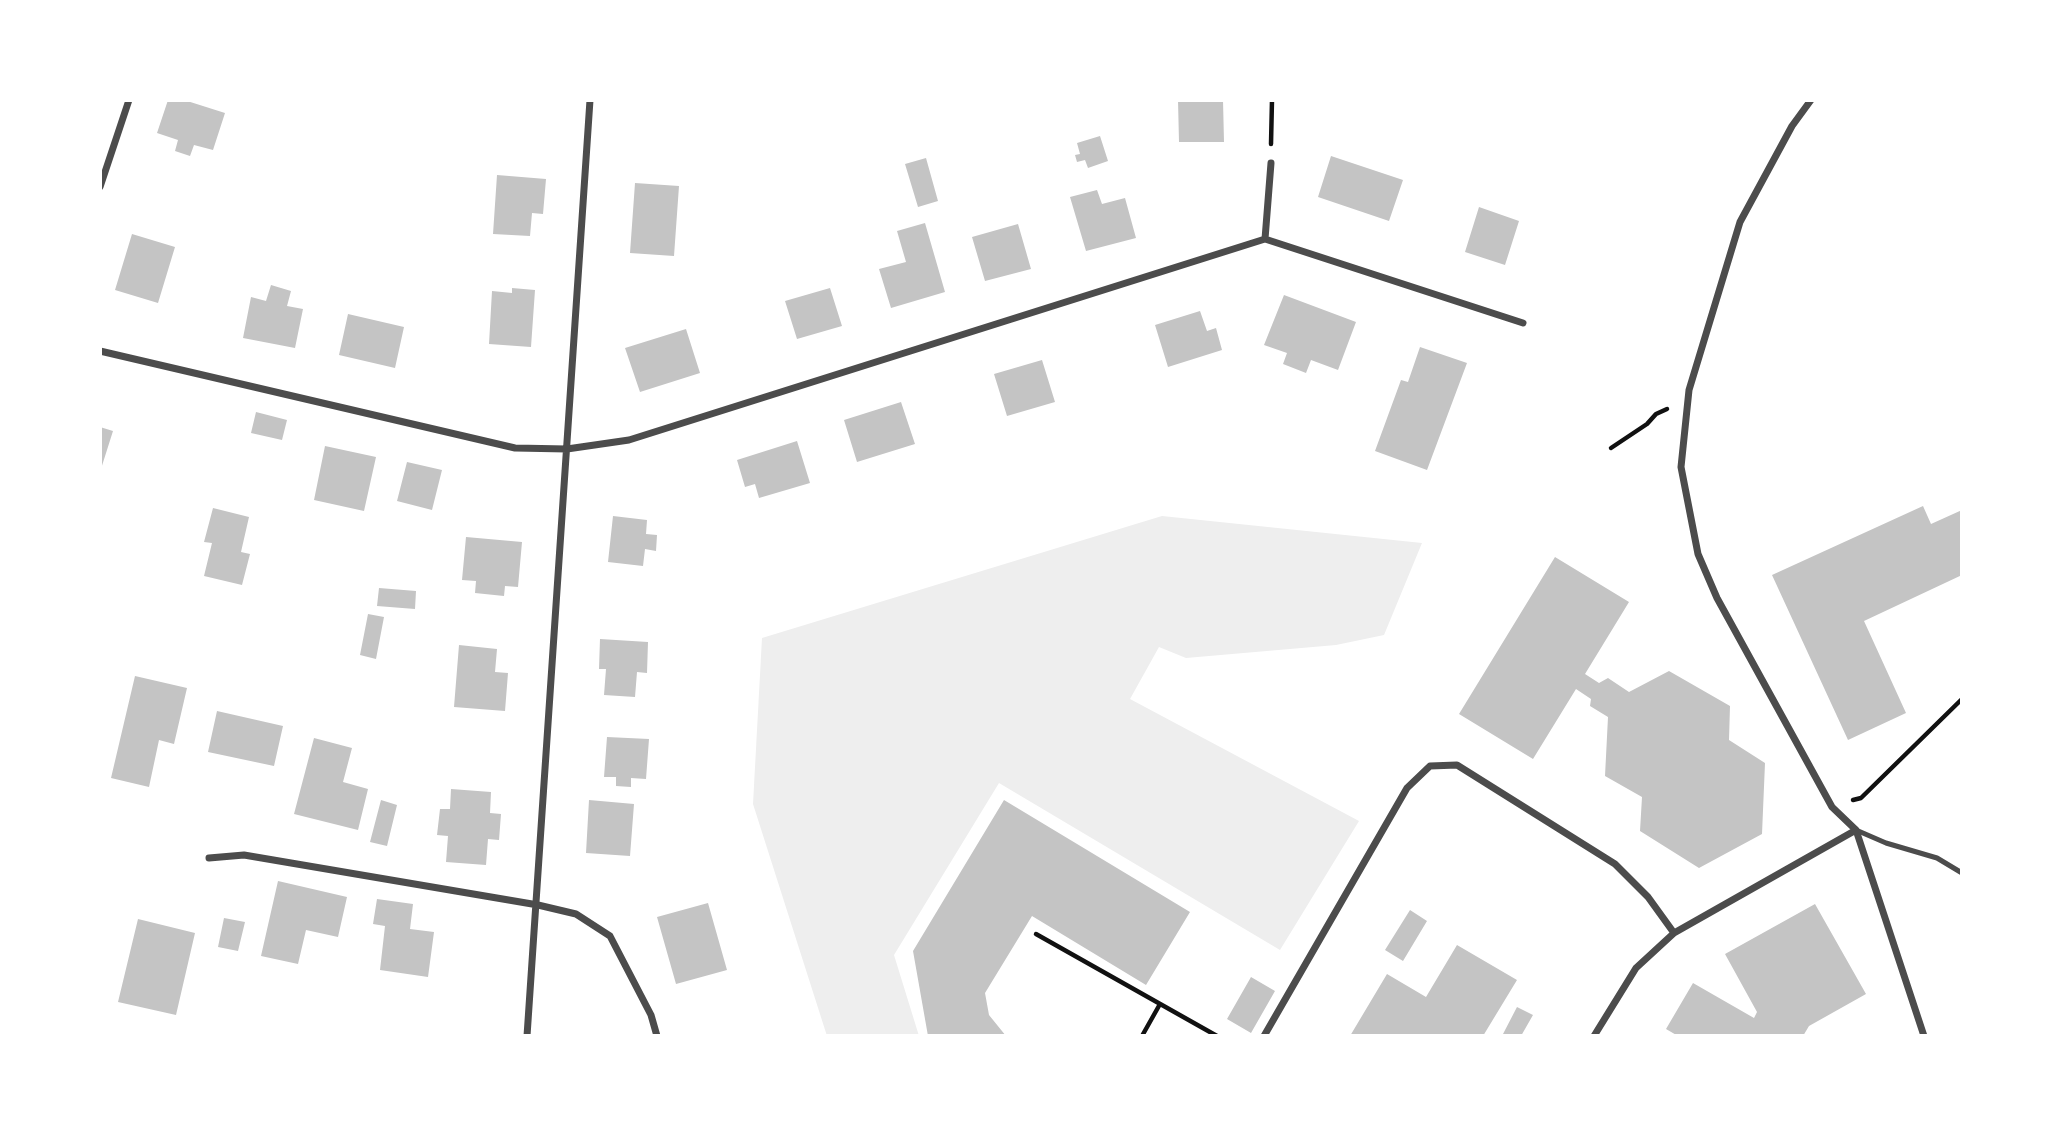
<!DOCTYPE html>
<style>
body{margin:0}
#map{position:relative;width:2062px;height:1136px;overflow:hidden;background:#fff;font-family:Quicksand,sans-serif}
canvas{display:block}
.frame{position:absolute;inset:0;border:102px solid #fff;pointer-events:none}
</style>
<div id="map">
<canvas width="2062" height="1136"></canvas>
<div class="frame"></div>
</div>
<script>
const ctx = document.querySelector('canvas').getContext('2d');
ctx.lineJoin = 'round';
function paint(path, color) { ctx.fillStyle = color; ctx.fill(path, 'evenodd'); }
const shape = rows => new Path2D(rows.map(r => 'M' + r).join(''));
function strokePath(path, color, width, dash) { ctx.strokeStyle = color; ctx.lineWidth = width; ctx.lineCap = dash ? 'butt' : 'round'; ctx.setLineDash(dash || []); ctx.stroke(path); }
const green = shape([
 [1162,516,1422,543,1384,635,1336,645,1186,658,1159,647,1130,699,1359,821,1280,950,999,783,894,955,919,1036,827,1036,753,804,762,638]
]);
const building = shape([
 [168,100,184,100,225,113,213,150,194,145,190,156,175,151,178,140,157,133],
 [1178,100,1223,100,1224,142,1179,142],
 [1100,136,1108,161,1088,168,1085,160,1077,162,1075,155,1080,154,1077,143],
 [1331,156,1403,180,1389,221,1318,197],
 [926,158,938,201,918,207,905,164],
 [497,175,546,179,543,214,532,213,530,236,493,234],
 [635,183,679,186,674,256,630,253],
 [1097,190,1102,204,1125,198,1136,238,1086,251,1070,197],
 [1479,207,1519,221,1505,265,1465,252],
 [925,223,945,292,891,308,879,269,906,262,897,231],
 [1018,224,1031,269,985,281,972,237],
 [132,234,175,247,158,303,115,290],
 [271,285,291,291,287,306,303,309,295,348,243,338,251,297,266,301],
 [512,288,535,290,531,347,489,344,492,291,512,293],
 [830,288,842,326,797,339,785,301],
 [1284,295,1356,322,1338,370,1311,360,1306,373,1283,364,1287,353,1264,345],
 [1200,311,1207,331,1216,328,1222,350,1168,367,1155,325],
 [348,314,404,327,395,368,339,355],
 [686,329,700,373,640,392,625,348],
 [1420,347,1467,363,1427,470,1375,451,1401,380,1408,382],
 [1042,360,1055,402,1007,416,994,374],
 [901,402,915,444,857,462,844,420],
 [256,412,287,420,282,440,251,433],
 [100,427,113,431,100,472],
 [797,441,810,483,759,498,755,484,745,487,737,460],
 [325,446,376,457,364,511,314,500],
 [407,462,442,470,432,510,397,501],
 [1923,506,1931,524,1962,510,1962,575,1864,621,1906,713,1848,740,1772,575],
 [213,508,249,517,241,552,250,554,242,585,204,576,212,543,204,542],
 [613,516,647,520,646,534,657,535,656,551,645,549,643,566,608,562],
 [466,537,522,542,518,587,505,586,504,596,475,593,476,581,462,580],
 [1555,557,1629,602,1585,674,1599,683,1608,678,1629,692,1669,671,1730,706,1729,740,1765,763,1762,834,1699,868,1640,831,1642,797,1605,776,1608,717,1590,706,1591,699,1576,689,1533,759,1459,714],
 [379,588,416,591,415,609,377,606],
 [368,614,384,617,376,659,360,655],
 [600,639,648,642,647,673,637,672,635,697,604,695,606,669,599,669],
 [459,645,497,649,495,672,508,673,505,711,454,707],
 [135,676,187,688,174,744,159,740,149,787,111,778],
 [217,711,283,726,274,766,208,752],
 [607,737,649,739,646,779,631,778,631,787,616,786,616,777,604,777],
 [314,738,352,748,343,782,368,789,358,830,294,814],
 [451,789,491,792,490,813,501,814,499,840,488,839,486,865,446,862,448,836,437,835,440,809,450,809],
 [381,800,397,805,387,846,370,842],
 [589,800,634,804,630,856,586,853],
 [1004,800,1190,912,1146,985,1032,916,985,993,989,1015,1006,1036,928,1036,913,951],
 [278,881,347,897,338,937,306,930,298,964,261,956],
 [377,899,413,904,410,929,434,932,428,977,380,970,385,926,373,924],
 [708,903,727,970,676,984,657,917],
 [1815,904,1866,994,1809,1026,1803,1036,1678,1036,1666,1029,1693,983,1754,1018,1757,1012,1725,954],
 [1410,910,1427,921,1403,961,1385,950],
 [224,918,245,922,238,951,218,947],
 [138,919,195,933,176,1015,118,1002],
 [1457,945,1517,980,1483,1036,1350,1036,1387,974,1426,997],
 [1251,977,1275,991,1251,1033,1227,1019],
 [1517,1007,1533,1015,1521,1036,1507,1036,1503,1034]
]);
const path = shape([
 [1271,144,1272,100],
 [1611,448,1647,424,1656,414,1667,409],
 [1853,800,1861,798,1962,699],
 [1036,934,1217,1036],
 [1142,1036,1160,1004]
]);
const service = shape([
 [1856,830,1886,843,1937,858,1962,873]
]);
const minor = shape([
 [1811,100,1792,126,1740,222,1689,390,1681,467,1698,554,1717,598,1832,807,1856,830,1924,1036],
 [100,187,129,100],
 [1265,239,1271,163],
 [100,351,515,448,567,449,629,440,1265,239,1523,323],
 [209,858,244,855,538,905,576,914,610,936,651,1015,657,1036],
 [527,1036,590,100],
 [1264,1036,1407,788,1430,766,1457,765,1615,864,1648,897,1674,933],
 [1594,1036,1636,968,1674,933,1856,830]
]);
paint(green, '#eee');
paint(building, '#c4c4c4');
strokePath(path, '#111', 4.5);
strokePath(service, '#4c4c4c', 5);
strokePath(minor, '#4c4c4c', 7);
</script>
